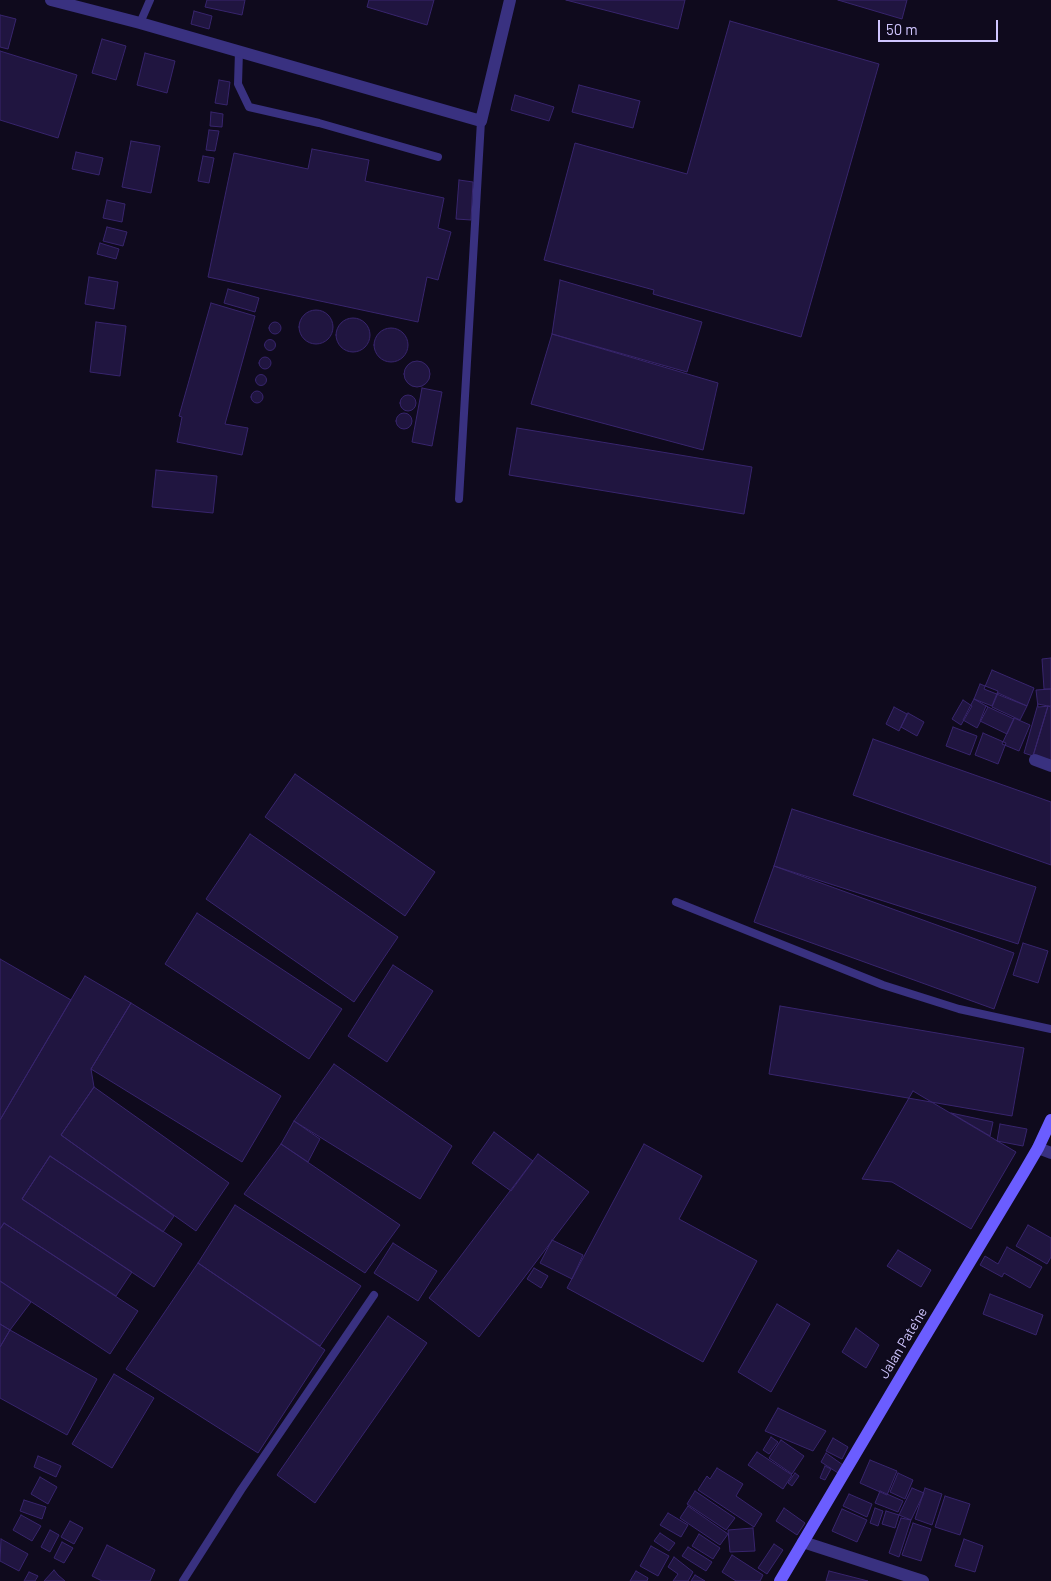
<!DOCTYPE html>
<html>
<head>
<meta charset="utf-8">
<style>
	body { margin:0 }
	#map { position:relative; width:1051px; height:1581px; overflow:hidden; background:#0f0a1d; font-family:Barlow,sans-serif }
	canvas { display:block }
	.scale { position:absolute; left:878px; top:20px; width:120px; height:22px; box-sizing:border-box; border:2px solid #d0c6ff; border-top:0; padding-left:6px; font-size:15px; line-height:18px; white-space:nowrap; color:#d0c6ff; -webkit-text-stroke:4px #0f0a1d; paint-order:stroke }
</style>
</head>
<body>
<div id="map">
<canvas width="1051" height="1581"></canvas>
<div class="scale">50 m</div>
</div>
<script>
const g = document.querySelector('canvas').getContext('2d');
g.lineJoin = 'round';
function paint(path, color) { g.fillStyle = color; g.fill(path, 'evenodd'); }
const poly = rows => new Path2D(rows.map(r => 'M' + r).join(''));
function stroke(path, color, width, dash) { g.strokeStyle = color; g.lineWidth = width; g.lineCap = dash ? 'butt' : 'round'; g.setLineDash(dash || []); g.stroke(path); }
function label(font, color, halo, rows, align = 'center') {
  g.font = font + ' Barlow,sans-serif'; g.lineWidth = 4; g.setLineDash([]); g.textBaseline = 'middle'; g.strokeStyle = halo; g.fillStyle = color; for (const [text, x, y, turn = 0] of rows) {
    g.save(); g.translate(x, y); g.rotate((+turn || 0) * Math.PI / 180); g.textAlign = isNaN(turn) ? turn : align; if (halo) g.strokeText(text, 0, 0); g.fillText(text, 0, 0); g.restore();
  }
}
const building = poly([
	[207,0,245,0,242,15,205,7,207,0],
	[369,0,434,0,427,25,367,7,369,0],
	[566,0,685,0,678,29,566,0],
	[838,0,907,0,902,19,838,0],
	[194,11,212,16,209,29,191,24,194,11],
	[0,15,16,19,8,49,0,47,0,15],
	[730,21,879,64,801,337,653,294,654,290,544,260,575,143,687,174,730,21],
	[102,39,126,46,116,80,92,73,102,39],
	[0,51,77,75,58,138,0,120,0,51],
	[145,53,175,61,167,93,137,85,145,53],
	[219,80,230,82,227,105,215,103,219,80],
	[579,85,640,101,633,128,572,112,579,85],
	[515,95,554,107,549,121,511,110,515,95],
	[211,112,223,114,222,127,210,126,211,112],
	[209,130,219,131,215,151,206,150,209,130],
	[131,141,160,146,151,193,122,187,131,141],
	[312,149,369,160,365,181,444,198,438,228,451,232,438,280,427,277,418,322,208,277,234,153,308,169,312,149],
	[76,152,103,158,99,175,72,169,76,152],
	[203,156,214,158,209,183,198,181,203,156],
	[459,180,473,182,471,220,456,219,459,180],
	[107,200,125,204,122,222,103,218,107,200],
	[107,227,127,232,123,246,103,241,107,227],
	[100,243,119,249,116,259,97,254,100,243],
	[89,277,118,282,114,309,85,304,89,277],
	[560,280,702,322,687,372,552,334,560,280],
	[228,289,259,298,255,312,224,303,228,289],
	[211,303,255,316,225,424,248,428,242,455,177,442,182,417,179,416,211,303],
	'299 327a17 17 0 1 1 34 0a17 17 0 1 1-34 0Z',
	'336 335a17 17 0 1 1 34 0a17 17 0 1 1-34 0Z',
	[96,322,126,326,120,376,90,372,96,322],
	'269 328a6 6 0 1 1 12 0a6 6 0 1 1-12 0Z',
	'374 345a17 17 0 1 1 34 0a17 17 0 1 1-34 0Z',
	[552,334,718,383,703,450,531,404,552,334],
	'264.5 345a5.5 5.5 0 1 1 11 0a5.5 5.5 0 1 1-11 0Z',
	'259 363a6 6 0 1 1 12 0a6 6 0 1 1-12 0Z',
	'404 374a13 13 0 1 1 26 0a13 13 0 1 1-26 0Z',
	'255.5 380a5.5 5.5 0 1 1 11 0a5.5 5.5 0 1 1-11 0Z',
	[422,388,442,392,432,446,412,442,422,388],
	'251 397a6 6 0 1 1 12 0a6 6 0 1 1-12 0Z',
	'400 403a8 8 0 1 1 16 0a8 8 0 1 1-16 0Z',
	'396 421a8 8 0 1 1 16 0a8 8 0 1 1-16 0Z',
	[517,428,752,467,744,514,509,475,517,428],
	[156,470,217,476,213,513,152,507,156,470],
	[1051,658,1051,689,1044,689,1042,659,1051,658],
	[992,670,1034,688,1027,706,984,689,992,670],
	[980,684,998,691,992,706,974,699,980,684],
	[1051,689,1051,706,1038,707,1036,690,1051,689],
	[998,693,1027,706,1020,720,992,707,998,693],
	[974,699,988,707,977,728,963,720,974,699],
	[963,700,972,706,961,725,952,719,963,700],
	[1038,704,1048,706,1033,756,1024,753,1038,704],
	[986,706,1014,719,1007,734,980,721,986,706],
	[1048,706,1051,707,1051,761,1033,756,1048,706],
	[894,707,907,714,899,731,886,724,894,707],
	[908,713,924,722,917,736,901,727,908,713],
	[1014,718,1030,725,1019,751,1002,744,1014,718],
	[953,727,977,736,970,755,946,746,953,727],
	[983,733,1006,743,998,764,975,755,983,733],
	[873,739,1051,802,1051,865,853,795,873,739],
	[295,774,435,872,405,916,265,817,295,774],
	[792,809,1036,887,1018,944,774,866,792,809],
	[250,834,398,937,354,1002,206,899,250,834],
	[774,866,1014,953,994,1009,754,922,774,866],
	[197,913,342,1009,309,1059,165,964,197,913],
	[1023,943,1048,951,1038,983,1013,975,1023,943],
	[0,959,71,1000,0,1120,0,959],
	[393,965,433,991,387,1062,348,1036,393,965],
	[85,976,131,1003,91,1069,94,1087,61,1135,174,1216,163,1232,50,1156,22,1199,132,1272,116,1296,4,1223,0,1229,0,1120,85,976],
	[131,1003,281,1096,242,1162,91,1069,131,1003],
	[780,1006,1024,1048,1012,1116,769,1074,780,1006],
	[334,1064,452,1146,420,1199,294,1121,334,1064],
	[94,1087,229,1183,196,1231,61,1135,94,1087],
	[913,1091,1016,1152,971,1229,892,1182,862,1179,913,1091],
	[951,1113,993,1122,990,1136,951,1113],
	[294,1121,320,1139,308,1162,281,1144,294,1121],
	[1000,1124,1027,1129,1023,1146,997,1141,1000,1124],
	[494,1132,533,1161,511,1191,472,1163,494,1132],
	[281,1144,400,1225,365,1273,244,1194,281,1144],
	[644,1144,702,1176,679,1219,757,1261,703,1362,567,1288,644,1144],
	[538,1154,589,1192,479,1337,429,1298,538,1154],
	[50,1156,182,1244,154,1287,22,1199,50,1156],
	[235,1205,361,1286,320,1346,198,1263,235,1205],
	[4,1223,138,1311,110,1354,0,1281,0,1229,4,1223],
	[1028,1225,1051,1238,1051,1257,1047,1264,1016,1246,1028,1225],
	[552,1240,583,1255,572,1279,540,1263,552,1240],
	[393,1243,437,1271,418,1301,374,1273,393,1243],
	[1007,1247,1042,1267,1030,1288,1004,1273,1002,1277,980,1265,985,1256,998,1264,1007,1247],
	[898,1250,931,1270,921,1287,887,1266,898,1250],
	[198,1263,325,1350,258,1453,126,1369,198,1263],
	[534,1268,548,1276,541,1288,527,1279,534,1268],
	[0,1281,31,1302,10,1330,0,1324,0,1281],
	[990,1294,1043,1315,1036,1335,983,1314,990,1294],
	[777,1304,810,1324,771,1392,738,1372,777,1304],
	[388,1316,427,1343,315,1503,277,1475,388,1316],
	[0,1324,10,1330,0,1347,0,1324],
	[856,1328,879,1345,866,1368,842,1352,856,1328],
	[10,1330,97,1379,67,1435,0,1398,0,1347,10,1330],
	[114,1374,154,1398,112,1468,72,1444,114,1374],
	[778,1408,826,1431,813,1451,765,1431,778,1408],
	[771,1437,778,1442,769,1454,763,1450,771,1437],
	[833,1438,848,1447,842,1459,826,1451,833,1438],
	[781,1440,804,1456,792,1474,769,1458,781,1440],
	[757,1452,792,1475,783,1489,748,1465,757,1452],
	[826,1453,843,1465,838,1473,821,1462,826,1453],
	[38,1456,61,1466,56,1477,34,1467,38,1456],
	[870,1460,897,1471,887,1495,860,1483,870,1460],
	[825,1466,831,1469,825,1480,820,1478,825,1466],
	[717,1468,743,1484,736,1496,762,1514,754,1527,698,1490,707,1476,710,1479,717,1468],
	[795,1473,799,1476,792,1486,788,1483,795,1473],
	[898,1473,913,1480,905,1499,890,1492,898,1473],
	[40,1477,57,1487,48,1504,31,1494,40,1477],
	[912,1488,924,1493,911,1520,899,1515,912,1488],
	[925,1488,942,1494,932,1525,915,1519,925,1488],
	[695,1491,735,1518,726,1530,687,1504,695,1491],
	[880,1491,903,1501,898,1512,875,1503,880,1491],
	[849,1494,872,1504,867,1517,843,1506,849,1494],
	[945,1496,970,1504,960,1535,935,1527,945,1496],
	[24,1500,46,1507,42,1519,20,1511,24,1500],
	[688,1506,728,1534,720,1545,680,1518,688,1506],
	[784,1508,805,1523,797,1535,776,1521,784,1508],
	[875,1508,883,1511,878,1526,870,1523,875,1508],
	[842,1509,867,1520,857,1542,832,1531,842,1509],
	[886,1511,899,1515,895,1528,882,1524,886,1511],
	[668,1513,688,1525,681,1537,660,1525,668,1513],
	[21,1515,41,1526,32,1541,13,1530,21,1515],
	[901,1518,911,1520,899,1557,889,1553,901,1518],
	[70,1521,83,1528,74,1544,61,1537,70,1521],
	[913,1523,931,1529,921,1561,902,1555,913,1523],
	[753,1528,755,1551,730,1552,728,1530,753,1528],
	[50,1530,59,1535,50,1552,41,1547,50,1530],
	[660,1533,675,1543,669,1551,654,1541,660,1533],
	[699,1534,720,1548,713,1559,692,1546,699,1534],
	[1,1539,28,1554,19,1571,0,1561,1,1539],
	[964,1539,983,1546,975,1572,955,1566,964,1539],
	[62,1542,73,1548,64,1563,54,1558,62,1542],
	[774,1544,783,1550,767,1574,758,1568,774,1544],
	[107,1545,155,1570,150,1581,102,1581,92,1576,107,1545],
	[651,1546,669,1556,658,1576,640,1566,651,1546],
	[688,1547,712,1562,706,1571,682,1556,688,1547],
	[732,1555,763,1575,760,1581,736,1581,722,1572,732,1555],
	[674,1557,693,1572,688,1581,673,1581,678,1574,668,1567,674,1557],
	[54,1570,58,1575,65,1581,44,1581,54,1570],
	[636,1571,648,1578,647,1581,630,1581,636,1571],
	[829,1571,868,1581,826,1581,829,1571],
	[29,1572,38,1576,35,1581,24,1581,29,1572],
	[695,1575,705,1581,691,1581,695,1575]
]);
const lane = poly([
	[140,23,150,0],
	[239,51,238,84,249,107,319,123,438,157],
	[459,499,481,121],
	[676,902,883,985,959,1009,1051,1029],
	[183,1581,241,1490,374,1295]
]);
const street = poly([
	[51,0,140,23,481,121,510,0],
	[1035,760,1051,766],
	[1038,1148,1051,1153],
	[803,1542,923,1581]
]);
const secondary = poly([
	[780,1581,915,1353,1024,1172,1038,1148,1051,1120]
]);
const streetNames = [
	["Jalan Pate'ne",903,1343,-59]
];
paint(building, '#201540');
stroke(building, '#38256d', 1);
stroke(lane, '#393180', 8);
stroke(street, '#393180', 12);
stroke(secondary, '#6b5dff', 12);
label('14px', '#d0c6ff', '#0f0a1d', streetNames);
</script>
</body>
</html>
